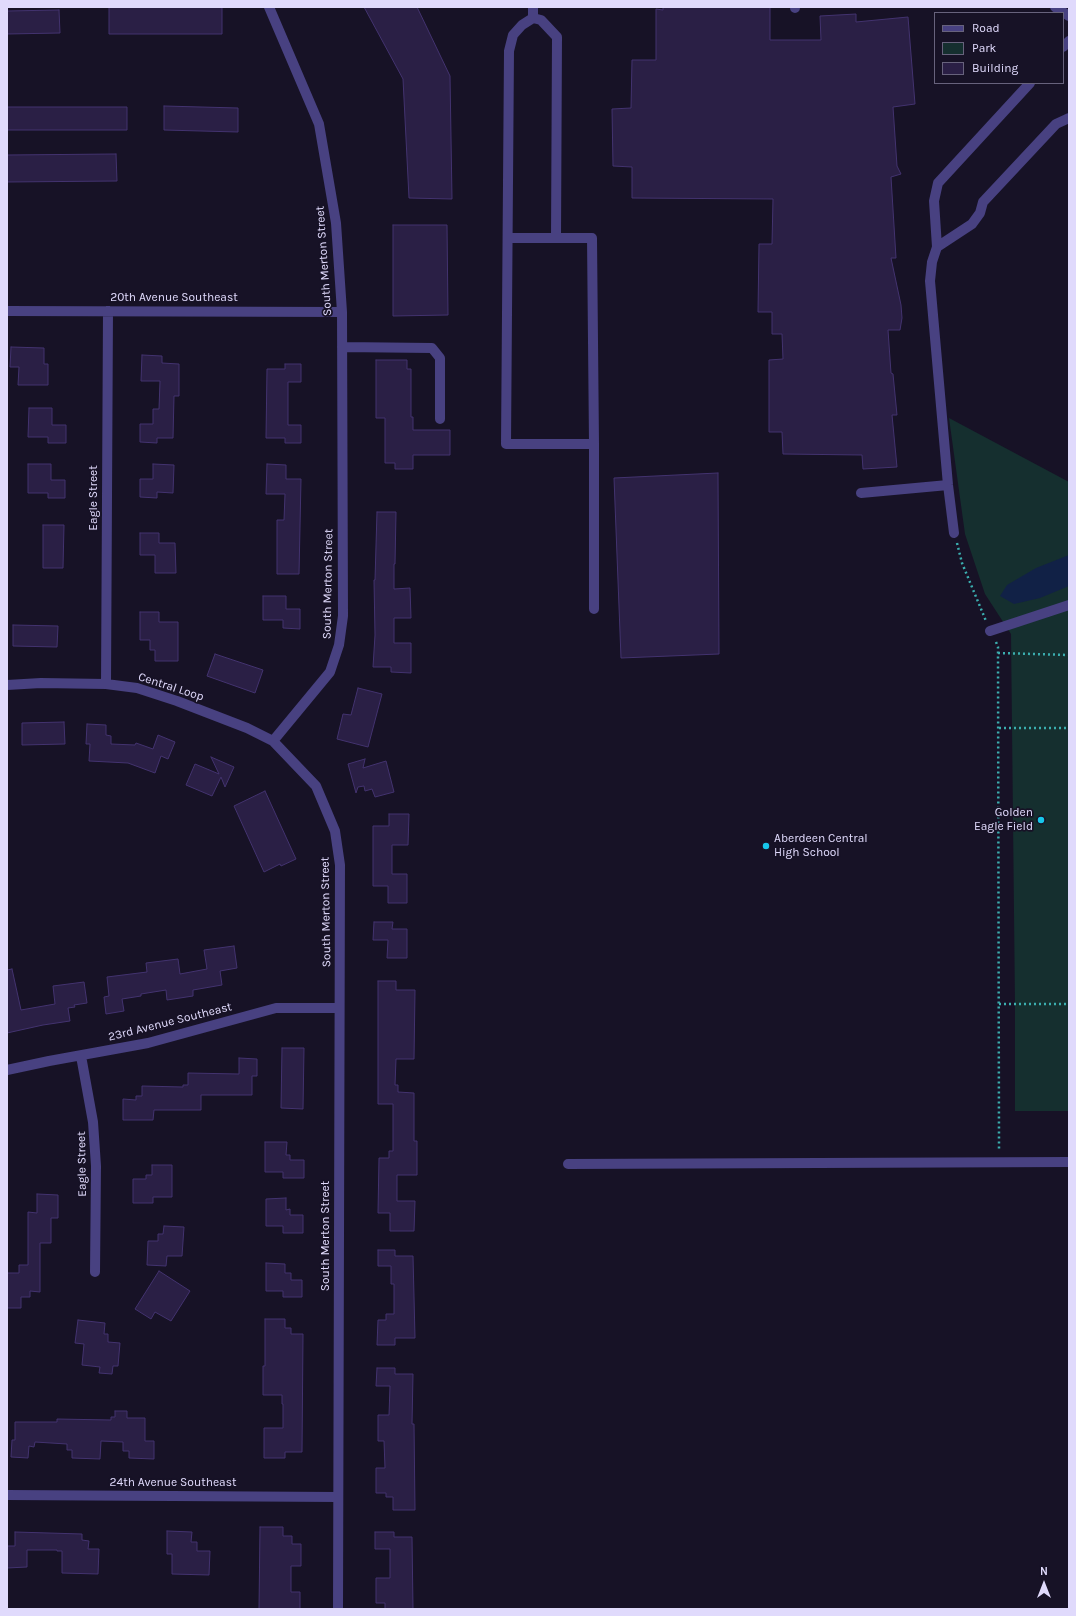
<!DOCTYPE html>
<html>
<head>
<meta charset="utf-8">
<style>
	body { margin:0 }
	#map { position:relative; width:1076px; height:1616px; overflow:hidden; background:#171226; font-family:Karla,sans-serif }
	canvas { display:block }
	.frame { position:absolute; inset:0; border:8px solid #e0dafc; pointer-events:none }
	.legend { position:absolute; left:934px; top:12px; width:130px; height:72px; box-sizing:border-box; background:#171226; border:1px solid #67627c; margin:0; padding:5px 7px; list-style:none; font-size:12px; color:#e0dafc }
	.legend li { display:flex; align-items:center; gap:8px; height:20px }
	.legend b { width:20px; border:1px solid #67627c }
	.north { position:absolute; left:1024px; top:1564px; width:40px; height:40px; -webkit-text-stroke:3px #171226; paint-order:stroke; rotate:0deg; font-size:11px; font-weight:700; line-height:16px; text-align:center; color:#e0dafc }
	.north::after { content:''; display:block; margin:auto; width:14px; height:18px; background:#e0dafc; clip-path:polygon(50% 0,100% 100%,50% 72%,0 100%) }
</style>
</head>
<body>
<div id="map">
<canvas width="1076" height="1616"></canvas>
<div class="frame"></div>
<ul class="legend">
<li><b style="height:5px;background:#484181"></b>Road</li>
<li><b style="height:11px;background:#152f2f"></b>Park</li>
<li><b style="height:11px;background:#2a1f45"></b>Building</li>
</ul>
<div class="north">N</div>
</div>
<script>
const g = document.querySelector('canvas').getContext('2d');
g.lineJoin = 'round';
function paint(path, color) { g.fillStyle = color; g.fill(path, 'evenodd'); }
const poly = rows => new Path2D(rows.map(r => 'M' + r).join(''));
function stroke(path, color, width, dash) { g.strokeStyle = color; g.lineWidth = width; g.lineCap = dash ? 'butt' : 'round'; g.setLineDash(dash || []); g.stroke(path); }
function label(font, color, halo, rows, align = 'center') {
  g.font = font + ' Karla,sans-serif'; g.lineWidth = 3.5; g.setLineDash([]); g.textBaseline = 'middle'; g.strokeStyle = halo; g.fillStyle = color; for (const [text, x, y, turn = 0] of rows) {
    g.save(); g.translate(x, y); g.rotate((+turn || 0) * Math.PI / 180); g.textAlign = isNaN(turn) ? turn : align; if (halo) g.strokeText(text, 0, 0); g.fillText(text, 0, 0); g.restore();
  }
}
const green = poly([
	[949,418,1069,482,1069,1111,1015,1111,1015,1005,1011,634,985,594,965,534]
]);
const water = poly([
	[1069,555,1069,586,1040,598,1014,604,1000,596,1007,585,1036,568]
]);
const building = poly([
	[109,7,222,7,222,34,109,34,109,7],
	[364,7,417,7,450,76,452,199,409,198,403,79,364,7],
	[663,7,770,7,770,40,821,40,820,16,856,14,856,22,908,17,915,104,893,107,897,166,901,174,891,177,896,258,891,258,901,305,902,318,900,330,888,330,891,373,893,374,897,415,892,415,897,467,863,469,862,455,783,454,782,432,769,432,769,360,783,359,782,334,772,334,772,312,758,312,759,244,772,244,773,199,632,198,632,167,613,166,612,109,631,108,632,60,656,60,656,9,663,10,663,7],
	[59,10,60,33,7,34,7,11,59,10],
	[164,106,238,108,238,132,164,130,164,106],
	[7,107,127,107,127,130,7,130,7,107],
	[116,154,117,181,7,182,7,155,116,154],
	[393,225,447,225,448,315,393,316,393,225],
	[11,347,44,348,44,364,48,364,48,385,18,385,19,367,10,367,11,347],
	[142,355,162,356,162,363,179,364,179,396,174,396,173,438,157,438,157,443,140,442,140,424,153,424,153,409,159,409,160,381,141,381,142,355],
	[376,360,407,360,407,369,411,369,411,417,413,417,413,430,450,430,450,455,413,455,413,469,395,469,395,463,385,463,385,418,376,418,376,360],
	[285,364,301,364,301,382,288,382,288,425,301,425,301,443,285,443,285,438,266,438,267,369,285,369,285,364],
	[29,408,52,408,52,425,66,425,66,443,48,443,48,437,28,437,29,408],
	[28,464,51,464,51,480,65,480,65,498,48,498,48,493,28,493,28,464],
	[153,464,174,465,173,493,157,492,157,498,140,497,140,479,153,479,153,464],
	[267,464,286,465,286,479,301,479,299,574,277,574,277,520,284,520,285,494,266,494,267,464],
	[718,473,719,654,621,658,614,478,718,473],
	[377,512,396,512,395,564,394,564,394,589,410,588,411,618,394,618,394,643,411,643,411,673,391,672,391,667,373,667,375,635,374,580,375,580,377,512],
	[43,525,64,525,63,568,43,568,43,525],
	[140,533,159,533,159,543,175,543,176,573,155,573,155,555,140,555,140,533],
	[263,596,286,596,286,609,300,609,300,629,283,628,283,620,263,620,263,596],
	[140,612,159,612,159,622,178,622,178,661,155,661,155,650,150,650,150,640,140,640,140,612],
	[13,625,58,626,57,647,13,646,13,625],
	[215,654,263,670,255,693,207,676,215,654],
	[358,688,382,694,368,747,337,739,343,714,351,715,358,688],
	[64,722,65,744,22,745,22,723,64,722],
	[87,724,106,725,106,735,111,736,111,744,135,745,136,743,153,749,158,735,175,742,168,759,161,756,155,773,128,763,89,761,90,744,86,744,87,724],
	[211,757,234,767,225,787,221,777,212,796,186,785,195,764,219,774,211,757],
	[365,759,363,768,386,761,394,792,375,797,372,789,365,791,364,786,358,787,356,793,348,764,365,759],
	[265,791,296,859,281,866,280,864,264,872,234,806,265,791],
	[389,814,409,814,408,845,392,845,392,874,407,874,407,903,388,903,388,886,373,886,373,826,389,826,389,814],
	[374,922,393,922,392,929,407,929,407,958,387,958,388,940,373,940,374,922],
	[234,946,237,968,220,971,222,985,193,990,193,996,167,1000,166,990,141,994,141,996,122,999,124,1011,106,1014,104,997,109,996,107,977,147,972,146,963,178,959,180,974,207,969,204,950,234,946],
	[12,969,21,1010,55,1004,53,986,84,982,87,1003,74,1005,75,1007,68,1008,70,1021,43,1025,7,1033,7,970,12,969],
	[378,981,396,981,396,990,415,990,414,1059,396,1059,395,1085,398,1085,398,1092,414,1093,414,1141,417,1141,417,1175,397,1175,397,1201,415,1201,414,1231,390,1231,390,1213,378,1213,379,1158,389,1158,389,1151,393,1151,393,1104,378,1104,378,981],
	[282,1048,304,1048,303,1109,281,1108,282,1048],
	[239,1058,257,1059,257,1076,252,1076,252,1095,201,1095,201,1110,154,1110,153,1120,123,1120,123,1099,136,1100,136,1096,142,1096,142,1086,183,1087,183,1085,188,1085,188,1073,239,1074,239,1058],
	[265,1142,287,1142,286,1155,290,1155,290,1160,304,1160,304,1178,283,1178,283,1172,265,1172,265,1142],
	[152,1165,172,1165,172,1197,153,1197,153,1203,133,1203,133,1179,146,1179,146,1175,152,1175,152,1165],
	[37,1194,58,1195,58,1218,51,1218,51,1243,40,1243,40,1292,30,1291,30,1297,21,1297,21,1308,7,1308,7,1273,19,1273,19,1265,28,1265,28,1212,37,1213,37,1194],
	[286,1198,286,1210,290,1209,290,1215,303,1215,303,1233,283,1233,283,1226,266,1226,266,1199,286,1198],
	[164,1226,184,1227,182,1256,167,1256,166,1266,147,1265,148,1241,158,1241,158,1234,163,1234,164,1226],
	[378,1250,395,1250,395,1256,413,1256,415,1338,395,1338,395,1345,377,1345,378,1320,386,1320,386,1314,394,1314,394,1284,391,1284,391,1266,378,1266,378,1250],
	[266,1263,285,1264,285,1273,291,1273,291,1280,302,1280,302,1297,283,1297,283,1291,266,1291,266,1263],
	[159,1271,190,1291,171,1321,155,1312,151,1319,135,1309,159,1271],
	[265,1319,285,1319,285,1328,291,1328,291,1334,303,1334,302,1452,285,1452,285,1458,264,1458,264,1428,283,1428,283,1404,282,1404,282,1395,263,1395,263,1366,265,1366,265,1319],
	[78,1320,105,1323,104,1334,108,1334,108,1342,120,1343,118,1366,113,1366,112,1374,99,1373,100,1367,82,1365,84,1344,75,1343,78,1320],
	[377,1368,395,1368,395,1374,413,1374,412,1424,414,1424,415,1510,393,1510,393,1497,386,1497,386,1493,376,1493,376,1468,385,1468,384,1441,378,1441,378,1415,389,1415,390,1386,376,1386,377,1368],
	[115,1411,127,1411,127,1418,145,1418,145,1441,154,1441,154,1459,129,1458,129,1451,123,1451,123,1442,101,1441,100,1459,72,1458,72,1450,67,1450,67,1444,35,1442,34,1447,29,1446,28,1458,11,1457,12,1440,15,1440,15,1422,57,1422,57,1419,111,1420,111,1417,115,1417,115,1411],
	[260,1527,283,1527,283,1536,292,1536,292,1544,301,1544,301,1566,291,1566,291,1592,300,1592,300,1609,259,1609,260,1527],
	[167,1531,192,1532,191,1542,197,1542,197,1551,210,1551,209,1575,172,1574,172,1554,167,1554,167,1531],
	[15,1532,82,1534,82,1540,89,1541,88,1549,99,1549,98,1574,62,1573,62,1551,57,1551,57,1550,27,1550,27,1567,7,1568,7,1546,15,1546,15,1532],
	[375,1532,394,1532,394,1537,412,1537,413,1609,385,1609,385,1603,376,1603,376,1578,390,1578,390,1549,375,1549,375,1532]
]);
const path = poly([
	[957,543,962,563,986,621],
	[996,642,998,647,999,1150],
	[998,653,1069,655],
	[999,728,1069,728],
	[999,1004,1069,1004]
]);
const minor = poly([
	[269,7,319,124,336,223,342,312,343,616,339,645,330,672,273,741,316,786,335,831,340,865,338,1609],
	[1055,7,1069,16],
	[795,8,795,7],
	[533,18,533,7],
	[1063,47,1069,41],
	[508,238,592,238,594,444,506,444,509,51,513,35,522,25,533,18,541,20,557,37,556,238],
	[937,247,972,224,980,213,983,202,1056,124,1069,118],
	[7,311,342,312],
	[342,347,432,348,440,358,440,419],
	[594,444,594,609],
	[861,493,948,485],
	[954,533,948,485,930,281,932,262,937,247,934,201,938,183,1030,83],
	[990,631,1069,605],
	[106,684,108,311],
	[7,685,41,683,106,684,137,688,177,701,247,728,273,741],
	[81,1056,93,1122,96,1166,95,1272],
	[7,1070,49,1061,148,1043,276,1008,339,1008],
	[568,1164,1069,1162],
	[7,1495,338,1497]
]);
const markers = [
	[1041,820,4,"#17c7eb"],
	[766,846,4,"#17c7eb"]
];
const streetNames = [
	["South Merton Street",324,261,-94],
	["20th Avenue Southeast",174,298],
	["Eagle Street",94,498,-90],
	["South Merton Street",328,584,-89],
	["Central Loop",171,687,18],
	["South Merton Street",326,912,-91],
	["23rd Avenue Southeast",170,1022,-14],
	["Eagle Street",82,1164,-91],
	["South Merton Street",326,1236,-90],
	["24th Avenue Southeast",173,1483]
];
const poiNames = [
	["Golden",1033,813],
	["Eagle Field",1033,827],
	["Aberdeen Central",774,839,"left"],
	["High School",774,853,"left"]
];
paint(green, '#152f2f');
paint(water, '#112146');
paint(building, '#2a1f45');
stroke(building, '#43336f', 1);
stroke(path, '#3baeaf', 2.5, [2, 3]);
stroke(minor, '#484181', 10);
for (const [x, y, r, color] of markers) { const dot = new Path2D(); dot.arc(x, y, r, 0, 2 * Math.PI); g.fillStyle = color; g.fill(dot); stroke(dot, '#171226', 1.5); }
label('12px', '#e0dafc', '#171226', streetNames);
label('12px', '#e0dafc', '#171226', poiNames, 'right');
</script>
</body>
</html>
